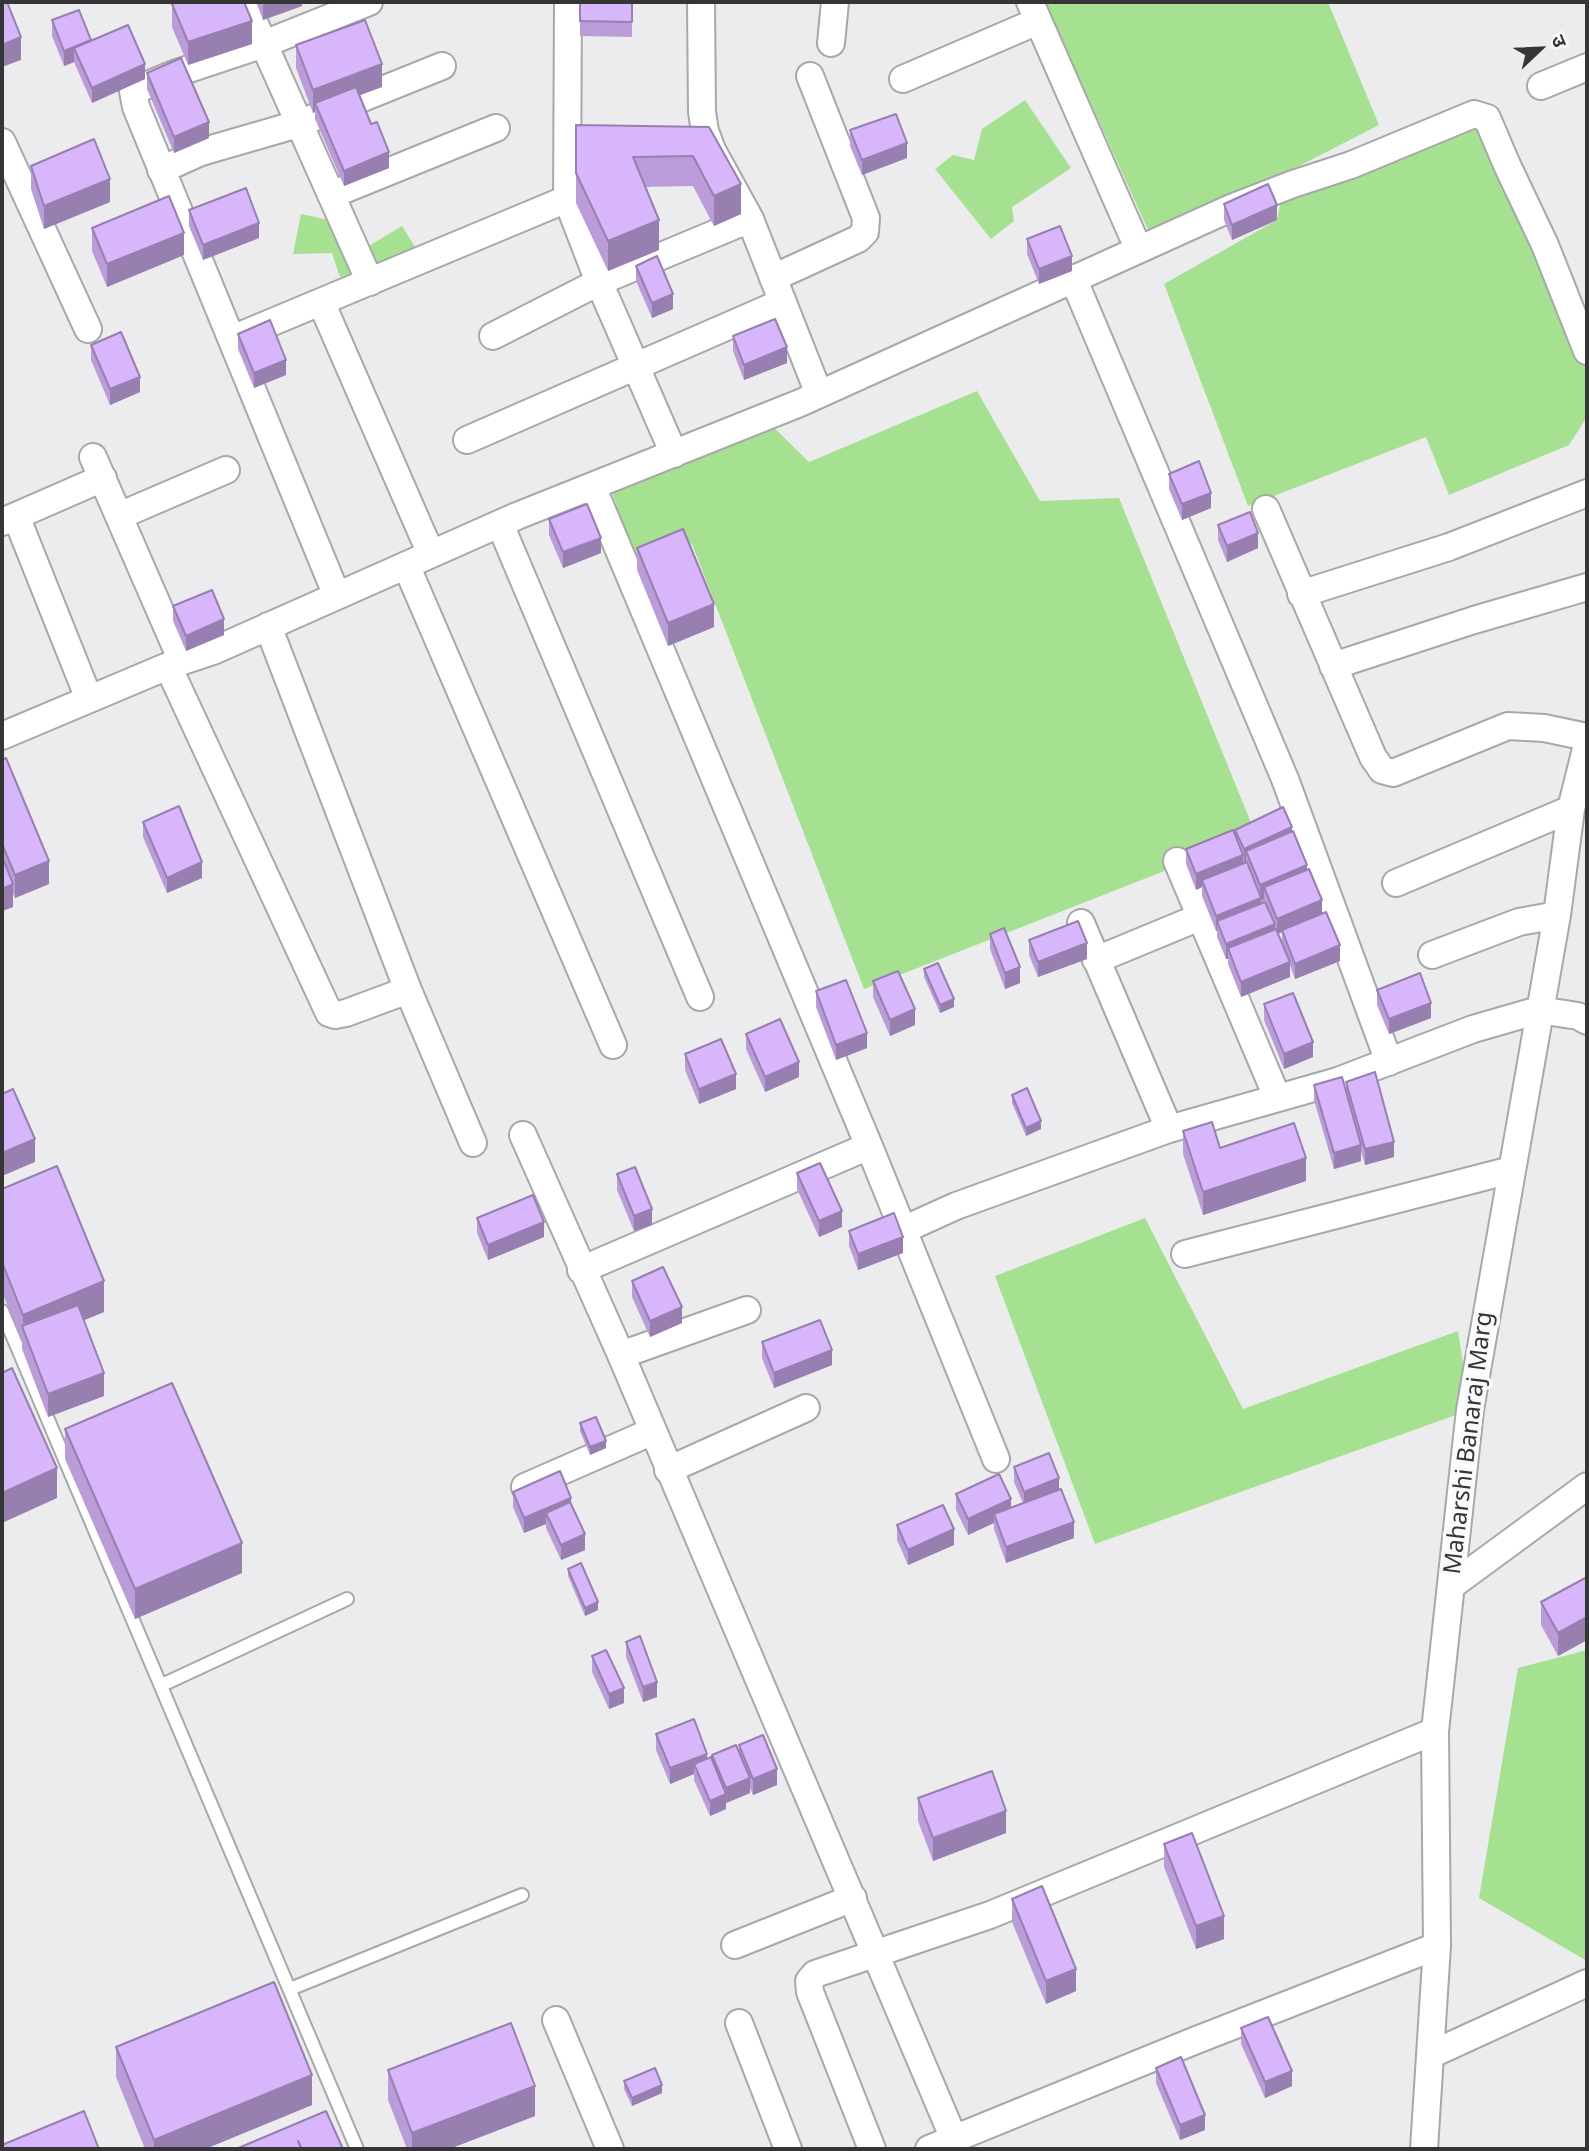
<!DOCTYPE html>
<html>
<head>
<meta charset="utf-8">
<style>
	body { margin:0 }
	#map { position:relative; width:1589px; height:2151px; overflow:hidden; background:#ececee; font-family:"Noto Sans","Noto Sans Devanagari",sans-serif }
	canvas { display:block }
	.frame { position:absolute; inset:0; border:4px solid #353535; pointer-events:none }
	.north { position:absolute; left:1505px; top:14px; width:70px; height:70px; -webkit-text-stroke:5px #f9fafb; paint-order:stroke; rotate:67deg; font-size:19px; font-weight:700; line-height:28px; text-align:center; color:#353535 }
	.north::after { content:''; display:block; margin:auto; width:24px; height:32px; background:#353535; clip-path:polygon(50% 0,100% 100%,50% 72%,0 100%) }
</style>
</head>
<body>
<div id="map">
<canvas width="1589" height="2151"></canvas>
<div class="frame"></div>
<div class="north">उ</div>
</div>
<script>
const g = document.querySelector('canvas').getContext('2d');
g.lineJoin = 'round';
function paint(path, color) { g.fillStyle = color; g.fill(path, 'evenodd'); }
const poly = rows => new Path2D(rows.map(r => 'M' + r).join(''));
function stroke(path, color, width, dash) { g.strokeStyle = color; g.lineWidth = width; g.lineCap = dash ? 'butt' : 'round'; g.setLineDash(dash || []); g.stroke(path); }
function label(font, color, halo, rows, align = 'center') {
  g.font = font + ' "Noto Sans",sans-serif'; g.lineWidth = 7; g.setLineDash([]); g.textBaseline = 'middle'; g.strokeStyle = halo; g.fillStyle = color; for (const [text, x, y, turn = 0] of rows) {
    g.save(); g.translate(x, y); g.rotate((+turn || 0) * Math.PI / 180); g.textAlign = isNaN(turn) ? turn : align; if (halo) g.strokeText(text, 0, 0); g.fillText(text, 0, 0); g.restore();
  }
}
const green = poly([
	[1045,2,1328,2,1379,125,1153,241],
	[1025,100,1071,168,1012,207,1014,221,991,239,935,169,953,155,974,160,982,129],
	[1482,117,1587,362,1587,417,1569,445,1449,495,1426,437,1248,506,1164,284,1277,220,1285,181],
	[301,214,325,219,349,258,402,226,427,266,366,268,340,277,332,253,293,254],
	[977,391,1040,501,1119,498,1256,835,864,989,692,544,637,570,608,480,764,418,809,462],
	[1145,1218,1243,1409,1458,1331,1470,1410,1095,1544,995,1276],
	[1587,1650,1587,1961,1479,1898,1518,1668]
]);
const lane = poly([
	[2,1311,357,2149],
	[162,1685,347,1599],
	[290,1989,522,1895]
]);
const street = poly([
	[245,2,370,282],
	[568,2,567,199,599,282,674,454],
	[701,2,702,112,705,131,712,150,750,219,819,394],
	[1030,2,1138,248],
	[831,43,835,2],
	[903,79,1038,21],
	[1541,86,1587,67],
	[2,142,88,329],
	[161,170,201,152,298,124,442,66],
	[331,195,496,128],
	[773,278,858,239,865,232,866,218,810,76],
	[1073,278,1285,779,1389,1062],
	[321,302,431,554],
	[239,336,567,199],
	[493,336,599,282,750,219],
	[467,440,783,302],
	[93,457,182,661],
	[592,486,869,1146,996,1459],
	[1266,509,1373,757,1382,770,1393,773,1508,726,1544,728,1587,737],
	[16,516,89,699],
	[119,516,226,470],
	[2,522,103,478],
	[500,524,700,997],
	[406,565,613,1045],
	[1301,594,1449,547,1587,493],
	[337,596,136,107,133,91,177,73,264,44,369,2],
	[268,626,408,990,473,1143],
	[168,666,329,1013,335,1015,346,1013,408,990],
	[1333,666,1474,620,1587,587],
	[2,736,168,666,213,651,517,516,800,403,1231,208,1293,184,1351,165,1474,114,1487,118,1507,165,1545,245,1587,351],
	[1177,861,1277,1097],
	[1396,883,1571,809],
	[1081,923,1169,1129],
	[1432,955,1519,922,1557,915],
	[1096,960,1200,917],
	[523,1135,621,1355,954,2139],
	[903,1230,956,1206,1169,1129,1338,1081,1473,1029,1539,1010,1578,1016,1587,1021],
	[1185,1254,1511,1170],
	[581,1270,869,1146],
	[621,1355,747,1310],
	[668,1470,806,1408],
	[525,1487,651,1432],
	[1451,1586,1587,1486],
	[735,1945,853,1898],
	[556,2020,610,2149],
	[739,2023,788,2149],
	[1430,2055,1587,1983],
	[872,2149,810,1992,809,1981,815,1974,990,1915,1435,1731],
	[929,2149,1194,2041,1437,1946],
	[1424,2149,1437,1946,1435,1731,1470,1410,1557,915,1571,809,1587,745]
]);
const wall = poly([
	[256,2,302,2,302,6,263,20],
	[580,2,632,2,632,37,580,36],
	[172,4,252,44,188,65,172,27],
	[52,20,91,41,145,79,92,103,74,62,64,66,52,36],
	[296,45,382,87,359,95,389,168,344,186,315,119,315,112,313,113,296,68],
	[147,73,209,138,174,153,147,89],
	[576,125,709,127,741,214,714,226,693,186,645,187,659,250,608,271,576,203],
	[850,130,907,158,862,175,850,146],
	[31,166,110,202,44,229,31,189],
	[1224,204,1277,220,1232,240,1224,220],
	[189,210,259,238,203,260,189,226],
	[92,228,184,255,107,287,92,251],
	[1027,239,1072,271,1039,284,1027,254],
	[636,266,673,309,652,318,636,281],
	[238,334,286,375,254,388,238,349],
	[733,336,787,363,744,380,733,351],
	[91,345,140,392,110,405,91,360],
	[1169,474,1211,508,1182,520,1169,489],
	[549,519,601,553,563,568,549,535],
	[1218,525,1258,548,1227,562,1218,540],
	[637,548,714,627,668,646,637,570],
	[173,606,224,635,186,651,173,621],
	[2,760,49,884,15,898,13,894,13,907,2,911],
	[143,822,202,878,167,893,143,837],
	[1235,830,1292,832,1307,870,1322,914,1340,961,1295,979,1290,965,1290,977,1241,997,1228,964,1228,959,1226,959,1217,937,1217,931,1216,931,1202,896,1202,887,1196,890,1186,864,1186,849,1235,834],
	[1282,932,1282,942,1278,934],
	[990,934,1020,983,1005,989,990,949],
	[1029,940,1087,959,1038,977,1029,955],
	[924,969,954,1007,940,1013,924,977],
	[873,981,915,1025,890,1036,873,997],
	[1377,990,1431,1018,1389,1034,1377,1005],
	[816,991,867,1048,836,1060,816,1007],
	[1264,1004,1313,1057,1284,1069,1264,1020],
	[746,1034,799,1077,765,1092,746,1049],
	[685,1054,736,1089,699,1104,685,1070],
	[1346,1082,1394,1157,1365,1165,1361,1151,1361,1161,1334,1169,1314,1100,1314,1085,1346,1092],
	[1012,1095,1041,1129,1026,1136,1012,1103],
	[1183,1131,1220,1148,1306,1181,1203,1215,1183,1154],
	[797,1173,842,1227,819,1237,797,1189],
	[617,1174,652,1225,634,1231,617,1190],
	[2,1189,104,1312,83,1320,104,1396,48,1417,22,1349,22,1342,2,1292],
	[477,1218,544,1237,488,1260,477,1233],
	[849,1231,903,1253,858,1270,849,1246],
	[632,1281,682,1323,650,1337,632,1297],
	[762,1342,832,1365,774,1388,762,1358],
	[580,1423,606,1448,590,1455,580,1431],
	[65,1429,242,1573,135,1619,65,1459],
	[1014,1467,1059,1490,1074,1538,1006,1563,994,1529,994,1523,968,1535,956,1510,956,1494,1011,1507,1023,1503,1014,1482],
	[513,1492,571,1506,585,1550,561,1560,546,1528,546,1524,524,1533,513,1507],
	[897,1525,954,1545,908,1565,897,1540],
	[568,1569,598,1610,585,1616,568,1576],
	[1587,1577,1587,1640,1558,1656,1541,1625,1541,1602],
	[626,1642,657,1697,643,1702,626,1657],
	[592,1656,624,1703,609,1709,592,1672],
	[656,1734,712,1761,712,1755,739,1752,739,1745,777,1785,753,1795,750,1788,750,1793,726,1803,726,1809,710,1816,694,1780,694,1774,670,1784,656,1750],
	[918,1798,1006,1833,933,1861,918,1821],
	[1164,1844,1224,1939,1196,1949,1164,1867],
	[1012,1899,1076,1991,1046,2004,1012,1922],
	[1241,2028,1292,2086,1265,2098,1241,2044],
	[116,2047,312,2105,205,2149,145,2149,116,2077],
	[1156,2068,1205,2130,1180,2140,1156,2083],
	[388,2070,535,2116,449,2149,407,2149,388,2100],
	[624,2081,662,2093,632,2106,624,2089]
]);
const shadedWall = poly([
	[271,2,302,2,302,6,263,20,263,5],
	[252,21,252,44,188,65,188,42],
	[21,37,21,60,2,67,2,45],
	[91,40,91,55,74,48,74,62,64,66,64,51],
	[145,64,145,79,92,103,92,88],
	[382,64,382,87,318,111,315,103,315,112,313,113,313,90],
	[209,122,209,138,174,153,174,137],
	[907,143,907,158,862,175,862,160],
	[389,152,389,168,344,186,344,171],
	[110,179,110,202,44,229,44,206],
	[741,184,741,214,714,226,714,196],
	[1277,205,1277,220,1232,240,1232,225],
	[659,220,659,250,608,271,608,241],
	[259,223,259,238,203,260,203,245],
	[184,233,184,255,107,287,107,264],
	[1072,256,1072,271,1039,284,1039,269],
	[673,294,673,309,652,318,652,303],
	[787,347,787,363,744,380,744,365],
	[286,360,286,375,254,388,254,373],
	[140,377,140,392,110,405,110,389],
	[1211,493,1211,508,1182,520,1182,504],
	[1258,533,1258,548,1227,562,1227,546],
	[601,538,601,553,563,568,563,552],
	[714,604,714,627,668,646,668,623],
	[224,619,224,635,186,651,186,636],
	[1292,827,1292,842,1246,851,1246,863,1244,864,1244,849],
	[1243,855,1243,871,1202,880,1202,887,1196,890,1196,874],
	[49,861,49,884,15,898,15,875],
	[202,862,202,878,167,893,167,878],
	[1307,865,1307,881,1264,887,1264,899,1261,900,1261,913,1217,921,1217,931,1216,931,1216,916,1260,898,1260,885],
	[13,884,13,907,2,911,2,889],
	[1322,900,1322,916,1277,934,1277,919],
	[1275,924,1275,940,1228,948,1228,959,1226,959,1226,944],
	[1087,943,1087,959,1038,977,1038,962],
	[1340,945,1340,961,1295,979,1295,964],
	[1290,962,1290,977,1241,997,1241,982],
	[1020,967,1020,983,1005,989,1005,973],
	[954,999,954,1007,940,1013,940,1005],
	[1431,1003,1431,1018,1389,1034,1389,1019],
	[915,1009,915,1025,890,1036,890,1020],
	[867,1033,867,1048,836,1060,836,1045],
	[1313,1042,1313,1057,1284,1069,1284,1054],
	[799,1062,799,1077,765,1092,765,1077],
	[736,1074,736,1089,699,1104,699,1089],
	[1041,1121,1041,1129,1026,1136,1026,1128],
	[35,1139,35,1162,2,1176,2,1153],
	[1394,1142,1394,1157,1365,1165,1365,1149],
	[1361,1145,1361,1161,1334,1169,1334,1153],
	[1306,1158,1306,1181,1203,1215,1203,1192],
	[652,1209,652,1225,634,1231,634,1216],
	[842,1211,842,1227,819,1237,819,1221],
	[544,1222,544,1237,488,1260,488,1245],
	[903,1237,903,1253,858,1270,858,1254],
	[104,1281,104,1312,29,1343,23,1330,23,1315],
	[682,1307,682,1323,650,1337,650,1321],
	[832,1350,832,1365,774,1388,774,1373],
	[104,1373,104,1396,48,1417,48,1394],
	[606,1441,606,1448,590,1455,590,1447],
	[57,1468,57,1498,2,1523,2,1493],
	[1059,1478,1059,1494,1024,1507,1024,1492],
	[571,1498,571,1513,546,1513,546,1524,524,1533,524,1518],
	[1011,1499,1011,1514,994,1514,994,1523,968,1535,968,1519],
	[1074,1522,1074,1538,1006,1563,1006,1547],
	[954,1529,954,1545,908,1565,908,1550],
	[585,1534,585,1550,561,1560,561,1545],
	[242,1543,242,1573,135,1619,135,1589],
	[598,1602,598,1610,585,1616,585,1608],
	[1587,1617,1587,1640,1558,1656,1558,1633],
	[657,1682,657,1697,643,1702,643,1687],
	[624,1688,624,1703,609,1709,609,1694],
	[707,1754,707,1769,694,1764,694,1774,670,1784,670,1768],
	[777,1769,777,1785,753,1795,753,1779],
	[750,1778,750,1793,726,1803,726,1809,710,1816,710,1801,726,1794,726,1788],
	[1006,1811,1006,1833,933,1861,933,1838],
	[1224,1916,1224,1939,1196,1949,1196,1926],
	[1076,1969,1076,1991,1046,2004,1046,1981],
	[1292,2071,1292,2086,1265,2098,1265,2082],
	[312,2075,312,2105,205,2149,154,2149,154,2140],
	[662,2085,662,2093,632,2106,632,2098],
	[535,2086,535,2116,449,2149,412,2149,412,2133],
	[1205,2115,1205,2130,1180,2140,1180,2125]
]);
const building = poly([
	[2,2,7,2,21,37,2,45,2,2],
	[177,2,244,2,252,21,188,42,172,4,177,2],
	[580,2,632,2,632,22,580,21,580,2],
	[79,10,91,40,64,51,52,20,79,10],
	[365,20,382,64,313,90,296,45,365,20],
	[128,25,145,64,92,88,74,48,128,25],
	[181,58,209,122,174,137,147,73,181,58],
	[356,87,371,124,377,122,389,152,344,171,315,103,356,87],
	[896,114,907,143,862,160,850,130,896,114],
	[576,125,709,127,741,184,714,196,693,156,633,157,659,220,608,241,576,173,576,125],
	[94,139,110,179,44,206,31,166,94,139],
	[1268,184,1277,205,1232,225,1224,204,1268,184],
	[246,188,259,223,203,245,189,210,246,188],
	[169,196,184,233,107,264,92,228,169,196],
	[1060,226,1072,256,1039,269,1027,239,1060,226],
	[657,256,673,294,652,303,636,266,657,256],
	[775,319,787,347,744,365,733,336,775,319],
	[270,320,286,360,254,373,238,334,270,320],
	[121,332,140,377,110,389,91,345,121,332],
	[1199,461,1211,493,1182,504,1169,474,1199,461],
	[587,504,601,538,563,552,549,519,587,504],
	[1250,512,1258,533,1227,546,1218,525,1250,512],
	[683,529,714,604,668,623,637,548,683,529],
	[212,590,224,619,186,636,173,606,212,590],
	[6,758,49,861,15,875,2,844,2,760,6,758],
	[179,806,202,862,167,878,143,822,179,806],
	[1283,807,1292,827,1244,849,1235,830,1283,807],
	[1233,830,1243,855,1196,874,1186,849,1233,830],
	[1293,831,1307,865,1260,885,1246,851,1293,831],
	[2,856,13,884,2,889,2,856],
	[1247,862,1261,898,1216,916,1202,880,1247,862],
	[1309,869,1322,900,1277,919,1264,887,1309,869],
	[1265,902,1275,924,1226,944,1217,921,1265,902],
	[1326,912,1340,945,1295,964,1282,930,1326,912],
	[1078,921,1087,943,1038,962,1029,940,1078,921],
	[1004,928,1020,967,1005,973,990,934,1004,928],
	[1276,929,1290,962,1241,982,1228,948,1276,929],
	[938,963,954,999,940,1005,924,969,938,963],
	[898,971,915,1009,890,1020,873,981,898,971],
	[1420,973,1431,1003,1389,1019,1377,990,1420,973],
	[846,980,867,1033,836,1045,816,991,846,980],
	[1293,993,1313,1042,1284,1054,1264,1004,1293,993],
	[780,1019,799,1062,765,1077,746,1034,780,1019],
	[721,1039,736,1074,699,1089,685,1054,721,1039],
	[1375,1072,1394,1142,1365,1149,1346,1082,1375,1072],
	[1342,1077,1361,1145,1334,1153,1314,1085,1342,1077],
	[1027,1088,1041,1121,1026,1128,1012,1095,1027,1088],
	[13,1089,35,1139,2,1153,2,1094,13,1089],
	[1212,1122,1220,1148,1294,1123,1306,1158,1203,1192,1183,1131,1212,1122],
	[820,1163,842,1211,819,1221,797,1173,820,1163],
	[57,1166,104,1281,23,1315,2,1262,2,1189,57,1166],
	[635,1167,652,1209,634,1216,617,1174,635,1167],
	[533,1195,544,1222,488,1245,477,1218,533,1195],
	[894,1213,903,1237,858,1254,849,1231,894,1213],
	[663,1267,682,1307,650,1321,632,1281,663,1267],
	[78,1305,104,1373,48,1394,22,1326,78,1305],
	[820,1320,832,1350,774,1373,762,1342,820,1320],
	[12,1368,57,1468,2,1493,2,1373,12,1368],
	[172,1383,242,1543,135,1589,65,1429,172,1383],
	[596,1417,606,1441,590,1447,580,1423,596,1417],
	[1049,1453,1059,1478,1024,1492,1014,1467,1049,1453],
	[560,1471,571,1498,524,1518,513,1492,560,1471],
	[999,1474,1011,1499,968,1519,956,1494,999,1474],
	[1061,1489,1074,1522,1006,1547,994,1514,1061,1489],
	[570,1502,585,1534,561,1545,546,1513,570,1502],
	[943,1505,954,1529,908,1550,897,1525,943,1505],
	[581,1563,598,1602,585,1608,568,1569,581,1563],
	[1587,1577,1587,1617,1558,1633,1541,1602,1587,1577],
	[640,1636,657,1682,643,1687,626,1642,640,1636],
	[606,1650,624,1688,609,1694,592,1656,606,1650],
	[694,1719,707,1754,670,1768,656,1734,694,1719],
	[763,1735,777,1769,753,1779,739,1745,763,1735],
	[736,1745,750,1778,726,1788,712,1755,736,1745],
	[711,1757,726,1794,710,1801,694,1764,711,1757],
	[992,1771,1006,1811,933,1838,918,1798,992,1771],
	[1192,1833,1224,1916,1196,1926,1164,1844,1192,1833],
	[1042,1886,1076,1969,1046,1981,1012,1899,1042,1886],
	[274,1982,312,2075,154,2140,116,2047,274,1982],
	[1268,2017,1292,2071,1265,2082,1241,2028,1268,2017],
	[511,2023,535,2086,412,2133,388,2070,511,2023],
	[1181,2057,1205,2115,1180,2125,1156,2068,1181,2057],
	[655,2068,662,2085,632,2098,624,2081,655,2068],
	[84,2111,99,2149,2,2149,2,2145,84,2111],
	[326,2111,343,2149,302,2149,298,2141,301,2149,236,2149,326,2111]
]);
const streetNames = [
	["Maharshi Banaraj Marg",1469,1443,-83]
];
paint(green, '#a5e191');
stroke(lane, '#a7a8a9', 16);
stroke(street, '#a7a8a9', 30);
stroke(lane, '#fff', 12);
stroke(street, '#fff', 26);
paint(wall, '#ba9dd8');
paint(shadedWall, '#977fb0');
paint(building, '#d8b6fb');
stroke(building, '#977fb0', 2);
label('24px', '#353535', '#f9fafb', streetNames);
</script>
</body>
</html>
